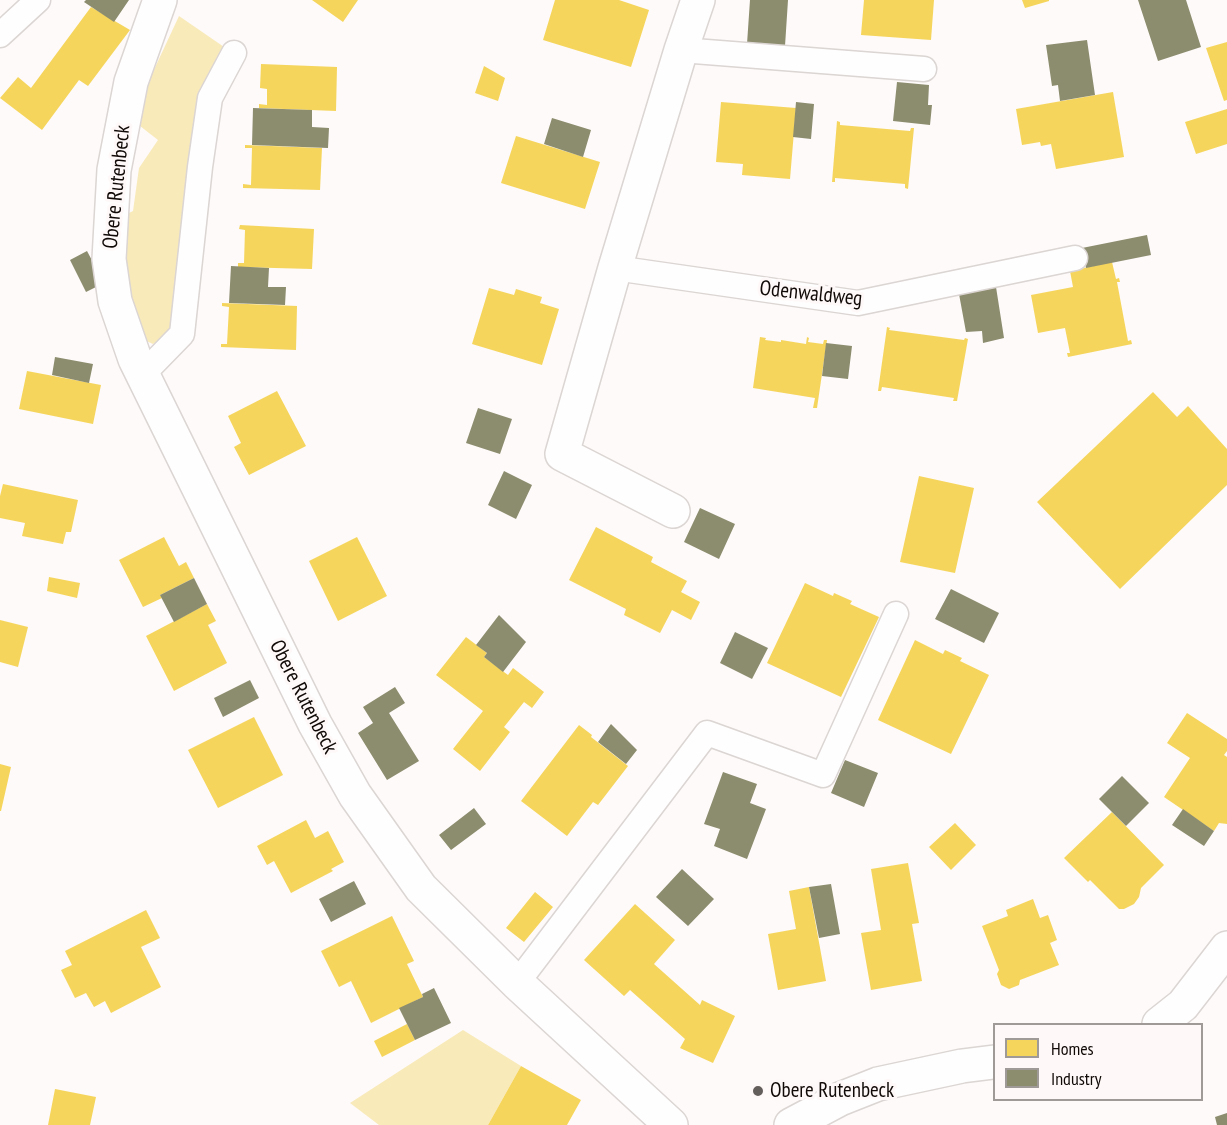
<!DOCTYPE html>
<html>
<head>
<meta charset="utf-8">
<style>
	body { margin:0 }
	#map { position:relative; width:1227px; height:1125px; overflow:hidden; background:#fdfaf9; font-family:"PT Sans Narrow",sans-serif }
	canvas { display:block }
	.legend { position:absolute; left:993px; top:1023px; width:210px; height:78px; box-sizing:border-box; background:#fef9f8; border:2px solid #9f9998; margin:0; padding:8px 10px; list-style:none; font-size:18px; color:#100907 }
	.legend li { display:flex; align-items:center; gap:12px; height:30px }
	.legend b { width:30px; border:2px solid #9f9998 }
</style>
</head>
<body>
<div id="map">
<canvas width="1227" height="1125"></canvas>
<ul class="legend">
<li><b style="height:16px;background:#f6d55c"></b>Homes</li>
<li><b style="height:16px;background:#8c8c6e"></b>Industry</li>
</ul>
</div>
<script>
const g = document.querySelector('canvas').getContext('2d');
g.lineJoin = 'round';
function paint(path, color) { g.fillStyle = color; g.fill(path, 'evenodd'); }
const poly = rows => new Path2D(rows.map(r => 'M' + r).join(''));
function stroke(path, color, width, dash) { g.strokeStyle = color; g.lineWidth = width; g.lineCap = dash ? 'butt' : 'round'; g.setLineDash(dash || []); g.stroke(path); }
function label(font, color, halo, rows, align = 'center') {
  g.font = font + ' "PT Sans Narrow",sans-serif'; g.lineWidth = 6; g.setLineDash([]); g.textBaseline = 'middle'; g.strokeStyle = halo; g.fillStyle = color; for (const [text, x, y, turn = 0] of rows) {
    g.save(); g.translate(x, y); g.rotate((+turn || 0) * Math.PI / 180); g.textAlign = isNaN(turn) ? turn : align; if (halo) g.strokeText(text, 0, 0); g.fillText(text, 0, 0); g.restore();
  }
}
const green = poly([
	[179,16,227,49,198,104,183,211,172,326,165,336,153,344,142,339,127,311,121,217,133,211,139,168,158,140,131,119],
	[463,1030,521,1066,488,1125,379,1125,350,1103]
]);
const homes = poly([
	[312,0,358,0,343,22],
	[555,0,619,0,649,10,631,67,543,40],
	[864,0,934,0,931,40,861,35],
	[1022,0,1049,0,1049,1,1025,8],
	[91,7,130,30,88,86,79,80,42,130,0,98,18,77,31,88],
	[1227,42,1227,100,1224,101,1206,48],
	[261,64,337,67,336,111,259,108,259,104,267,105,267,89,260,88],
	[484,66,505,78,498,101,475,93],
	[1113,92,1124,157,1056,169,1051,144,1041,146,1040,142,1022,145,1016,109],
	[721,102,796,108,790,179,742,175,743,164,716,162],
	[1227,109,1227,144,1196,154,1185,122],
	[837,121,840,122,840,125,910,131,911,128,914,128,908,189,905,188,905,184,835,178,835,182,832,182],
	[516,136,600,162,585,209,501,183],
	[245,145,322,148,320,190,243,188,243,184,251,185,252,148,245,148],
	[240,225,314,229,312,269,238,267,238,263,244,263,245,230,239,229],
	[1112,262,1116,279,1119,278,1120,282,1117,282,1128,341,1131,340,1132,344,1068,357,1067,353,1070,353,1065,328,1038,333,1031,295,1073,287,1070,271],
	[489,288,514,295,516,289,542,297,540,303,559,309,542,365,472,344],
	[222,303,297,306,296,350,221,347,221,344,227,344,229,307,222,306],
	[887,327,890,328,889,330,964,340,965,338,968,339,957,401,953,401,954,398,882,387,881,391,878,391],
	[760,337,766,338,765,340,781,342,781,340,806,344,807,337,809,338,808,342,823,344,824,340,827,340,817,408,813,408,815,398,753,388],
	[27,371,101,385,93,424,19,409],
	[277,391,306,446,249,475,234,447,241,443,228,416],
	[1153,392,1177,417,1188,406,1227,449,1227,485,1120,589,1037,502],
	[919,476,974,488,955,573,900,562],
	[3,484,78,500,71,532,66,532,63,544,22,536,25,523,0,518,0,496],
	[596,527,653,557,651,562,687,581,681,592,700,602,691,620,672,610,660,633,624,615,626,609,569,580],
	[164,537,179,566,186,562,194,578,160,595,162,598,143,607,119,560],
	[357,537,387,596,338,621,309,561],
	[49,577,80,583,77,598,47,591],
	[805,583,833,596,834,593,852,601,850,604,879,617,841,697,767,663],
	[207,604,216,621,208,625,227,663,174,691,146,636],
	[0,620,28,627,18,667,0,662],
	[466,637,487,653,484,657,508,675,513,668,544,692,532,708,524,702,504,727,510,732,480,771,453,749,483,711,436,675],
	[915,640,943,654,945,650,962,658,960,661,989,675,951,754,878,720],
	[1187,713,1227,739,1227,751,1224,755,1227,757,1227,824,1219,823,1214,831,1164,797,1190,758,1167,743],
	[254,717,283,775,218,808,188,750],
	[579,725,592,735,591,737,628,766,598,805,593,802,567,836,521,801],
	[0,764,11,767,1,811,0,811],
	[1112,812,1164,865,1141,888,1139,897,1134,904,1124,909,1119,909,1090,880,1088,882,1064,858],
	[306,820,315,838,328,831,344,862,331,869,333,871,291,893,274,861,267,865,257,846],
	[955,823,976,845,951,870,929,847],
	[908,863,919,923,912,924,922,981,871,990,861,933,881,930,871,869],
	[809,887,826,981,778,990,768,934,796,929,789,891],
	[535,892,553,907,524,942,506,928],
	[1033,899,1040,918,1048,915,1057,940,1050,943,1059,965,1020,980,1019,985,1009,989,1001,985,997,974,999,970,982,926,1008,916,1006,910],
	[635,904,675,940,654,964,700,1005,702,1000,735,1016,713,1063,680,1048,685,1039,630,990,624,996,584,960],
	[146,910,160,938,141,947,161,987,111,1013,105,1001,94,1007,86,993,75,998,61,970,72,965,65,951],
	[392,916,414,961,407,964,423,997,371,1023,351,981,339,987,321,951],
	[407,1024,415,1040,382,1057,374,1041],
	[521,1066,581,1100,567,1125,488,1125],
	[55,1089,96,1097,90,1125,48,1125]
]);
const industry = poly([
	[86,0,129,0,114,22,84,2],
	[750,0,788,0,785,46,747,44],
	[1138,0,1186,0,1201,47,1158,61],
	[1087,40,1095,95,1060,101,1058,85,1052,86,1046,45],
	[897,82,929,85,928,105,932,105,930,125,893,121],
	[796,102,814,104,811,139,793,137],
	[253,108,312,110,312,127,329,128,328,148,252,145],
	[552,118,591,130,583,157,544,144],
	[1147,235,1151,255,1086,268,1082,248],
	[87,251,104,283,86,292,70,260],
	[231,266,269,268,268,287,286,287,285,305,229,303],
	[996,287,1004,338,983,343,982,331,966,332,959,294],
	[826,343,852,346,848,379,822,376],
	[55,357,93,364,89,383,52,375],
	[478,408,512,419,500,454,466,443],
	[504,471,532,485,516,519,488,505],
	[700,508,735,524,719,559,684,542],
	[194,578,207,604,174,622,160,595],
	[951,589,999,613,984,643,935,619],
	[499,615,526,642,503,672,484,657,487,653,476,645],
	[735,632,768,648,752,679,720,663],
	[250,680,259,698,223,717,214,698],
	[395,687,405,703,389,713,419,761,387,780,358,733,373,723,363,707],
	[611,724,637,750,626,764,598,742],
	[845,760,878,773,864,807,831,793],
	[723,772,757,784,750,803,766,809,747,859,714,846,720,829,704,824],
	[1122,776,1149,803,1126,826,1099,799],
	[474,808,486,824,451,850,439,835],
	[1183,809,1214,831,1204,846,1172,825],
	[682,869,714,899,688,926,656,897],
	[354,881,366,904,331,922,319,899],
	[831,884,840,934,819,938,809,887],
	[434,988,451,1023,415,1040,399,1008,423,997,422,994],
	[1227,1113,1227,1125,1217,1125,1215,1117]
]);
const lane = poly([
	[0,35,38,0],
	[681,50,924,69],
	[615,268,858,303,1075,258],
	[142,375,182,334,200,167,210,98,234,53],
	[517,983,707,733,823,775,896,614]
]);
const street = poly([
	[160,0,131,82,114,170,109,259,115,301,135,359,315,724,355,795,421,888,517,983,671,1125],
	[673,511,562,454,615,268,681,50,698,0],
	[1159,1024,1183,1005,1227,948],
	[791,1125,840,1099,878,1084,962,1066,994,1062]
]);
const markers = [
	[758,1091,6,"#635d5c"]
];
const streetNames = [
	["Obere Rutenbeck",117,187,-84],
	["Odenwaldweg",811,294,6],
	["Obere Rutenbeck",303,697,63]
];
const poiNames = [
	["Obere Rutenbeck",770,1091]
];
paint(green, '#f9eaba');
paint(homes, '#f6d55c');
paint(industry, '#8c8c6e');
stroke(lane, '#dbd5d3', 27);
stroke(street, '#dbd5d3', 36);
stroke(lane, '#fffefe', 24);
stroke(street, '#fffefe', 33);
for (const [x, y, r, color] of markers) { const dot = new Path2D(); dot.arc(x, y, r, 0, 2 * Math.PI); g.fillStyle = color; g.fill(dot); stroke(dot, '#fef9f8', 2); }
label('21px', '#100907', '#fef9f8', streetNames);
label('21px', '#100907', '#fef9f8', poiNames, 'left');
</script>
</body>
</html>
